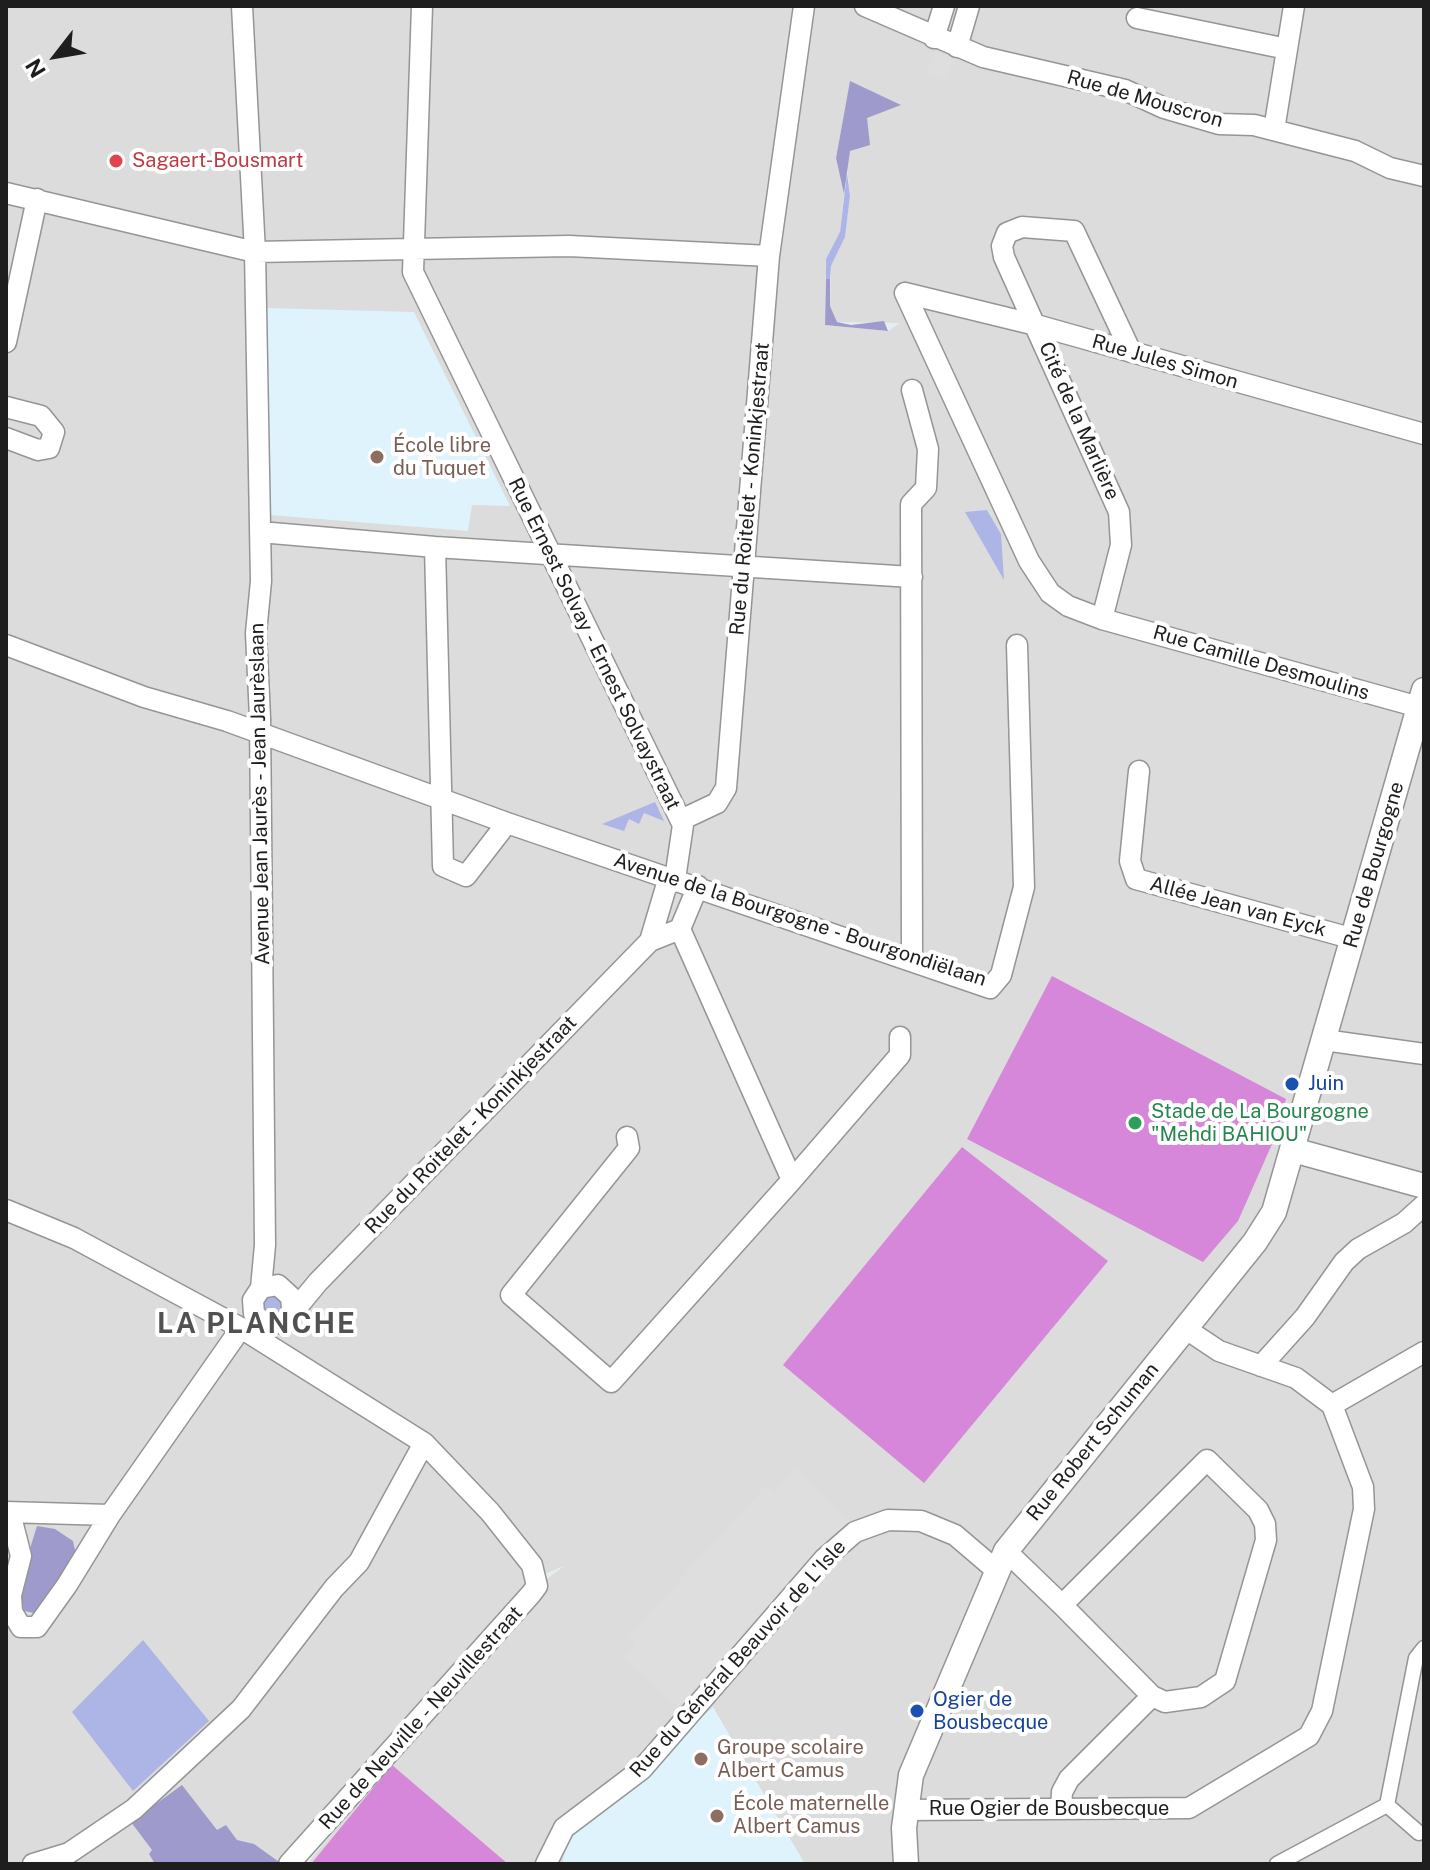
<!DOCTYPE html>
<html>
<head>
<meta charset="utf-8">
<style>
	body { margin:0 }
	#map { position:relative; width:1430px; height:1870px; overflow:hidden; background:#e5eeee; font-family:"Public Sans",sans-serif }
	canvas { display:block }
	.frame { position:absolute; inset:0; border:8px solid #1e1e1e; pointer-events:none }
	.north { position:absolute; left:16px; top:16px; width:80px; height:80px; -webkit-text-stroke:6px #fff; paint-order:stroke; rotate:239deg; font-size:22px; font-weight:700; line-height:32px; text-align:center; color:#1e1e1e }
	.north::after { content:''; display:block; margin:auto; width:28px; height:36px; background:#1e1e1e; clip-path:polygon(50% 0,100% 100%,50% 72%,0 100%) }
</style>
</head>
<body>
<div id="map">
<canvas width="1430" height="1870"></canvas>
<div class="frame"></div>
<div class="north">N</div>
</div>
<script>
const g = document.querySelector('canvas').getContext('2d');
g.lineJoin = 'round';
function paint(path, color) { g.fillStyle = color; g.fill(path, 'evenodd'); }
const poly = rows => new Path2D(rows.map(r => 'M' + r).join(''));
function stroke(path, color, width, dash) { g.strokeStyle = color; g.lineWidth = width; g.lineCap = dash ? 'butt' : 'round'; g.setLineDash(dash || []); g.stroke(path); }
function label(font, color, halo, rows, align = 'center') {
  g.font = font + ' "Public Sans",sans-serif'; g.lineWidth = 8; g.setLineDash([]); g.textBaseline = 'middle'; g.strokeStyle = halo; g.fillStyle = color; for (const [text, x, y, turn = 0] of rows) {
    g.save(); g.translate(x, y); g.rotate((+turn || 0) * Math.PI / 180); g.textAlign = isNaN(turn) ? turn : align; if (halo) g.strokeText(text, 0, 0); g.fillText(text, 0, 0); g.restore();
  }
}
const residential = poly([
	[6,6,1424,6,1424,1864,307,1864,544,1581,564,1566,537,1577,285,1864,6,1864],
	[850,82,846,155,850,196,845,237,831,266,830,306,837,322,900,323,888,331,825,325,826,259,840,233,844,194,836,158],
	[987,510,1001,534,966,513]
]);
const education = poly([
	[266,308,414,312,510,506,472,505,468,531,270,515],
	[713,1707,805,1864,562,1864,566,1846,574,1833]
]);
const grass = poly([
	[847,173,850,196,845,237,831,266,830,279,826,279,826,259,840,232],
	[987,510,1001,534,1004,580,965,512],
	[655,802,664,821,644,813,639,824,629,819,624,831,602,824],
	[272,1293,284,1304,278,1315,265,1313,261,1302],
	[143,1640,209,1721,133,1791,72,1712]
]);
const forest = poly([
	[850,81,901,105,867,118,870,145,850,151,844,194,836,158],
	[826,279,830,279,830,306,837,322,851,325,884,321,888,331,825,325],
	[37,1526,55,1529,73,1541,76,1555,34,1613,24,1611,18,1587],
	[182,1785,217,1830,226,1825,237,1840,254,1844,282,1864,155,1864,149,1854,152,1850,131,1822]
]);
const pitch = poly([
	[1052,976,1286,1099,1276,1135,1238,1221,1203,1262,967,1139],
	[962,1147,1108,1261,924,1483,783,1365],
	[392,1765,508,1864,311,1864]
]);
const parking = poly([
	[935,52,954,59,945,80,926,71],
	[796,1468,850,1521,678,1707,623,1658,635,1645,628,1637,766,1485,775,1492]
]);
const pedestrian = poly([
	[1419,1833,1387,1805,1416,1658,1424,1648],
	[1277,1864,1387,1805]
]);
const minor = poly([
	[242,6,255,252,261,581,256,633,260,718,265,1245,261,1288],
	[422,6,413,272,683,825,675,879,666,887,650,941],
	[865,6,983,57,1125,90,1164,108,1219,124,1254,125,1355,151,1390,168,1424,176],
	[1137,18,1287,49],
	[934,38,944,6],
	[957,47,969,6],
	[1274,130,1294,6],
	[6,193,255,252,569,246,769,256],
	[905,293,1029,561,1050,593,1068,606,1102,619,1419,707],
	[905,293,1036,325,1424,434],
	[6,342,37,199],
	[6,407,41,416,54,432,49,448,38,450,6,438],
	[260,532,435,547,912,577],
	[435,547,443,866,466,876,507,823],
	[1102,619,1121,545,1119,512,1004,257,1002,246,1007,233,1022,227,1074,231,1131,352],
	[6,645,144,697,227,721,507,823,990,988,1001,975,1024,887,1017,645],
	[1139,771,1130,861,1136,879,1354,939],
	[681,820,717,803,726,788,769,256,804,6],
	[912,959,911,504,926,488,928,449,912,390],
	[1324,1040,1424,1054],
	[627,1137,629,1148,511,1295,611,1382,792,1180,680,929],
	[792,1180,900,1055,900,1037],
	[6,1210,74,1238,241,1328,424,1443,490,1512,532,1565,537,1586,531,1594,289,1864],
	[292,1309,291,1297,278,1285,261,1288,253,1300,254,1314,264,1323,282,1323,289,1317,318,1282,650,941,680,929,698,886],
	[1186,1329,1219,1351,1296,1378,1332,1405,1424,1352],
	[1261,1366,1305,1317,1344,1262,1358,1249,1404,1223,1424,1205],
	[1207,1460,1258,1510,1265,1524,1266,1540,1225,1681,1201,1697,1165,1702,1152,1696,1062,1605,1207,1460],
	[6,1512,110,1515],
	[10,1513,21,1556,11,1595,12,1612,21,1627,37,1627,67,1585,110,1515,241,1328],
	[1006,1551,1062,1605],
	[1061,1809,1062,1792,1069,1779,1152,1696],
	[905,1810,1189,1808,1309,1736,1322,1711,1364,1509,1363,1487,1332,1405],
	[33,1864,69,1853,134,1809,241,1709,334,1588,359,1562,424,1443],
	[546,1864,564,1828,642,1769,824,1559,855,1532,888,1520,921,1521,955,1535,996,1570]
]);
const tertiary = poly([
	[1293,1150,1424,1186],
	[906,1864,904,1828,911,1775,1006,1551,1255,1242,1274,1212,1424,690]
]);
const markers = [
	[116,161,8,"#e0444e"],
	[377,457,8,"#8d6e63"],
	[1292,1084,8,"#1a4fb4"],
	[1135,1123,8,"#2e9e5b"],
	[917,1711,8,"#1a4fb4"],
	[701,1759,8,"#8d6e63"],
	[717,1816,8,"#8d6e63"]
];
const streetNames = [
	["Rue de Mouscron",1145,99,16],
	["Rue Jules Simon",1165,362,16],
	["Cité de la Marlière",1079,421,66],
	["Rue du Roitelet - Koninkjestraat",750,489,-85],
	["Rue Ernest Solvay - Ernest Solvaystraat",594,644,64],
	["Rue Camille Desmoulins",1261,663,16],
	["Avenue Jean Jaurès - Jean Jaurèslaan",260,794,-91],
	["Rue de Bourgogne",1374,865,-74],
	["Allée Jean van Eyck",1238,907,15],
	["Avenue de la Bourgogne - Bourgondiëlaan",800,920,18],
	["Rue du Roitelet - Koninkjestraat",471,1125,-46],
	["Rue Robert Schuman",1093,1442,-51],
	["Rue du Général Beauvoir de L'Isle",738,1659,-48],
	["Rue de Neuville - Neuvillestraat",421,1718,-48],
	["Rue Ogier de Bousbecque",1049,1809]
];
const healthNames = [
	["Sagaert-Bousmart",132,161]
];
const educationNames = [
	["École libre",393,446],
	["du Tuquet",393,469],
	["Groupe scolaire",717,1748],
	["Albert Camus",717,1771],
	["École maternelle",733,1804],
	["Albert Camus",733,1827]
];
const transitNames = [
	["Juin",1308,1084],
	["Ogier de",933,1700],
	["Bousbecque",933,1723]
];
const leisureNames = [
	["Stade de La Bourgogne",1151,1112],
	["\"Mehdi BAHIOU\"",1151,1135]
];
const districtNames = [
	["LA PLANCHE",257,1324]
];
paint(residential, '#dbdcdb');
paint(education, '#dff3fd');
paint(grass, '#adb5e6');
paint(forest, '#9e9bcc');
paint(pitch, '#d687d9');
paint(parking, '#dedede');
stroke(pedestrian, '#959595', 17);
stroke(minor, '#959595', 23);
stroke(tertiary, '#959595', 27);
stroke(pedestrian, '#fff', 14);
stroke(minor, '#fff', 20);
stroke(tertiary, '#fff', 24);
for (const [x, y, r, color] of markers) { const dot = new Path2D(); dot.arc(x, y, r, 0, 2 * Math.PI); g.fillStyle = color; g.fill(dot); stroke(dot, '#fff', 3); }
label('20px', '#1e1e1e', '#fff', streetNames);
label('20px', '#be3a42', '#fff', healthNames, 'left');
label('20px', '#785e54', '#fff', educationNames, 'left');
label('20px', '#164399', '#fff', transitNames, 'left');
label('20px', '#27864d', '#fff', leisureNames, 'left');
g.letterSpacing = '2px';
label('bold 28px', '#515151', '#fff', districtNames);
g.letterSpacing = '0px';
</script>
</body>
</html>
